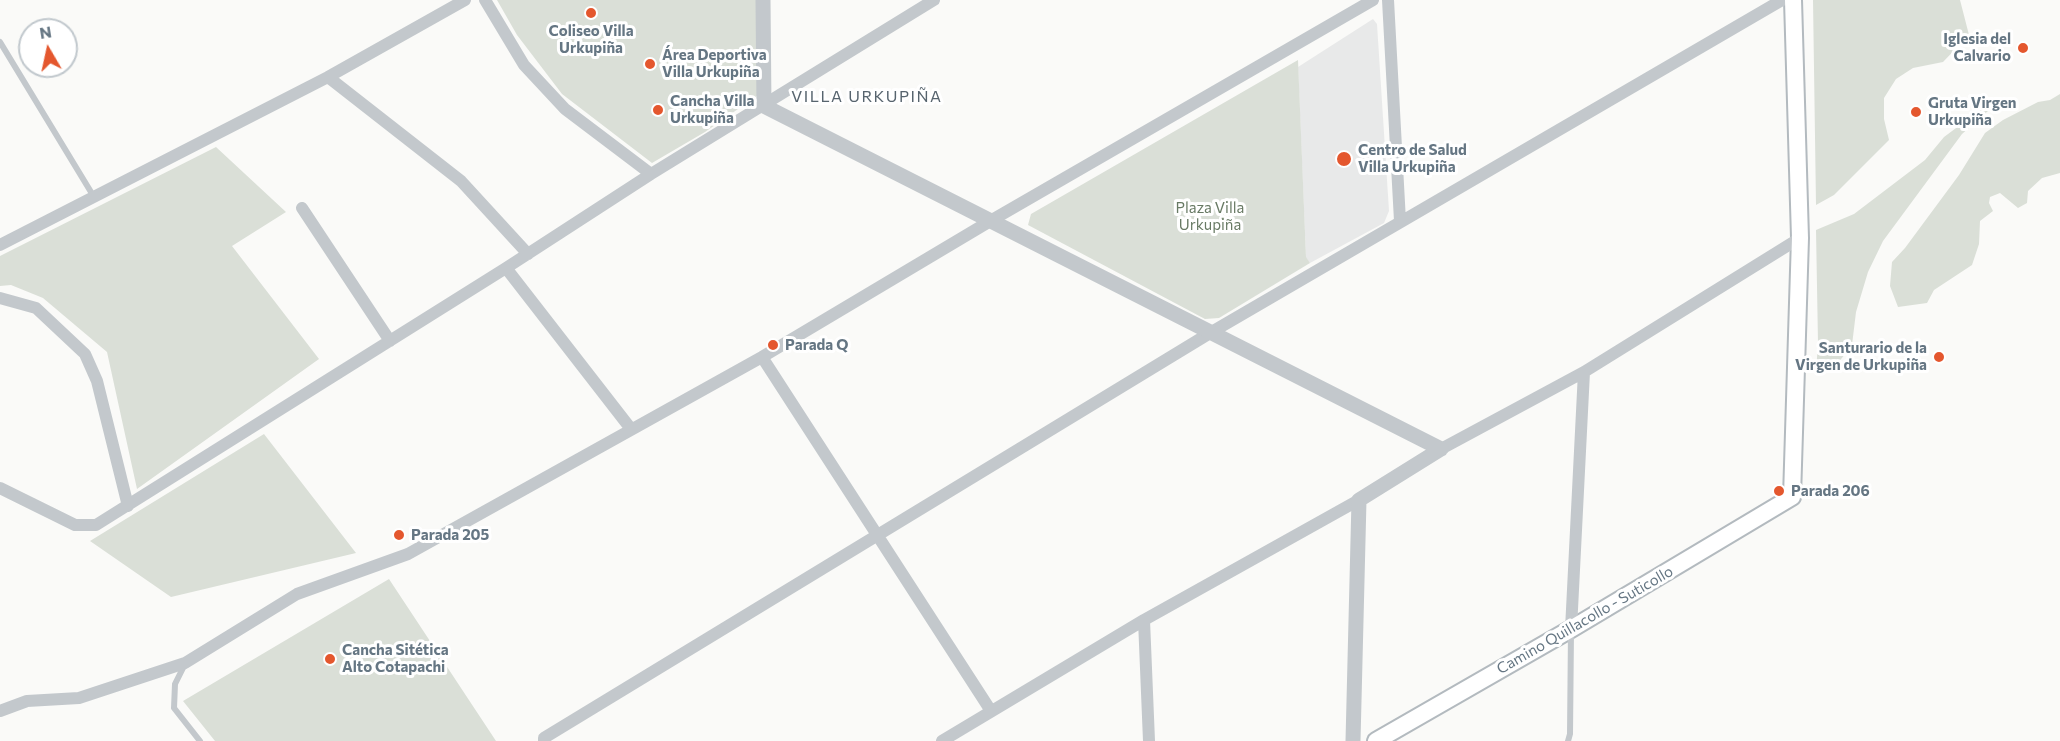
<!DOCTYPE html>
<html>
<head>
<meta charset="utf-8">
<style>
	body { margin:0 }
	#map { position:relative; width:2060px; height:741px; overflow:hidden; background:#fafaf8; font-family:Commissioner,sans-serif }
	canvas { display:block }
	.north { position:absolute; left:18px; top:18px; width:60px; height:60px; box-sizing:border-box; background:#fff; border:2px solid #c1c8cd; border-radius:50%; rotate:351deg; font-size:16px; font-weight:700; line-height:24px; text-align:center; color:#657683 }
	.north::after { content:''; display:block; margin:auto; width:21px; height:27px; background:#e4572e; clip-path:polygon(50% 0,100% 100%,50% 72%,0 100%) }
</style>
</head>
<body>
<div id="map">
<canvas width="2060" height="741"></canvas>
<div class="north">N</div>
</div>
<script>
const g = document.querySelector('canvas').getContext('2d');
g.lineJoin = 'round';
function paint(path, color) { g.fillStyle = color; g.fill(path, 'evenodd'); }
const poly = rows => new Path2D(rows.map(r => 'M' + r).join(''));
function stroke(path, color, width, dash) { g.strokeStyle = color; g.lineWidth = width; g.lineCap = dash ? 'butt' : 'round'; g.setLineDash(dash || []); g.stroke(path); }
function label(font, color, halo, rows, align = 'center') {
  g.font = font + ' Commissioner,sans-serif'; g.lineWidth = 6; g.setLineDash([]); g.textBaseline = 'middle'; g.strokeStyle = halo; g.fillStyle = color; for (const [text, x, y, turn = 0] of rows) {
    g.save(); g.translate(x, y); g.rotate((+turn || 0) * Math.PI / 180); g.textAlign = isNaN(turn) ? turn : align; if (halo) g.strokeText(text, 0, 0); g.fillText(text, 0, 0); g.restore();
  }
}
const built = poly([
	[1373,19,1377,24,1389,211,1384,223,1310,263,1306,258,1298,67]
]);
const green = poly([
	[497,0,759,0,761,93,705,132,652,163,562,94,517,35],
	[1813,0,1960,0,1969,35,1943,62,1913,68,1896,79,1884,98,1884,119,1889,140,1834,195,1816,205],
	[1298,60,1306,257,1310,263,1219,318,1205,319,1028,225,1031,214],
	[2060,94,2060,173,2042,178,2028,191,2027,203,2018,208,2000,193,1990,197,1989,203,1993,211,1980,221,1979,244,1972,265,1934,290,1927,303,1898,307,1890,286,1892,262,1905,248,1959,175,1985,133,2003,120,2038,102,2050,100],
	[1983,108,1988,111,1962,134,1883,241,1868,272,1856,312,1852,345,1838,363,1825,371,1816,372,1818,343,1816,230,1854,214,1925,160,1944,137],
	[216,147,286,212,232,246,319,359,137,489,107,352,43,298,11,285,0,286,0,256],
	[264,434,356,553,171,597,90,541],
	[389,579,496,741,215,741,183,701]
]);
const service = poly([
	[0,42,94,197],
	[185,664,175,684,174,708,200,741],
	[1568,741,1570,734,1571,631]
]);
const minor = poly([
	[485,0,524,65,565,109,651,174],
	[1388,0,1400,221],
	[328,77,461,181,528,254],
	[302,208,390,341],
	[0,245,328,77,465,0],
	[506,268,631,429],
	[0,298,36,308,85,354,97,381,128,506],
	[762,357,991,711],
	[1441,449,1584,372,1800,238],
	[0,488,75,525,96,525,506,268,651,174,934,0],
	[1144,620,1149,741],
	[1571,629,1584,372],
	[0,711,27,701,79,698,185,663,297,594,408,554,762,357,992,220,1373,0],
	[544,741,544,738,1210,333,1782,0],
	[942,741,1144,620,1359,500]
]);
const tertiary = poly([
	[763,0,764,106,1441,449],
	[1353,741,1359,500,1441,449]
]);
const secondary = poly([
	[1376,741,1571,629,1792,497,1800,238,1793,0]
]);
const markers = [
	[591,13,6,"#e4572e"],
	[2023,48,6,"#e4572e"],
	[650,64,6,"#e4572e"],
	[658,110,6,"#e4572e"],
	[1916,112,6,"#e4572e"],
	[1344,159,8,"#e4572e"],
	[773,345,6,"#e4572e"],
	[1939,357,6,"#e4572e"],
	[1779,491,6,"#e4572e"],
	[399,535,6,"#e4572e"],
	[330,659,6,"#e4572e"]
];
const poiNames = [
	["Coliseo Villa",591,31,"center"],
	["Urkupiña",591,48,"center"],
	["Iglesia del",2011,39,"right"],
	["Calvario",2011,56,"right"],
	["Área Deportiva",662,55],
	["Villa Urkupiña",662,72],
	["Cancha Villa",670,101],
	["Urkupiña",670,118],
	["Gruta Virgen",1928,103],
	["Urkupiña",1928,120],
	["Centro de Salud",1358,150],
	["Villa Urkupiña",1358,167],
	["Parada Q",785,345],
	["Santurario de la",1927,348,"right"],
	["Virgen de Urkupiña",1927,365,"right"],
	["Parada 206",1791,491],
	["Parada 205",411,535],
	["Cancha Sitética",342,650],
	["Alto Cotapachi",342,667]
];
const parkNames = [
	["Plaza Villa",1210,208],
	["Urkupiña",1210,225]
];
const streetNames = [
	["Camino Quillacollo - Suticollo",1585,620,-30]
];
const neighbourhoodNames = [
	["VILLA URKUPIÑA",867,97]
];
paint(built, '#e8e9e9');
paint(green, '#dadfd7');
stroke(secondary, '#b3babf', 20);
stroke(service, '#c3c8cc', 6);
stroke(minor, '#c3c8cc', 12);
stroke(tertiary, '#c3c8cc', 15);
stroke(secondary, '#fff', 16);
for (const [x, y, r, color] of markers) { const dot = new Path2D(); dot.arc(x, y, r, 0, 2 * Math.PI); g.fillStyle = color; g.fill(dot); stroke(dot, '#fff', 2); }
label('bold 15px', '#657683', '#fff', poiNames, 'left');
label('15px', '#687a64', '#fff', parkNames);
label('15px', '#657683', '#fff', streetNames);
g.letterSpacing = '1.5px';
label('16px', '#57646e', '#fff', neighbourhoodNames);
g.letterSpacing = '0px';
</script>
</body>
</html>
